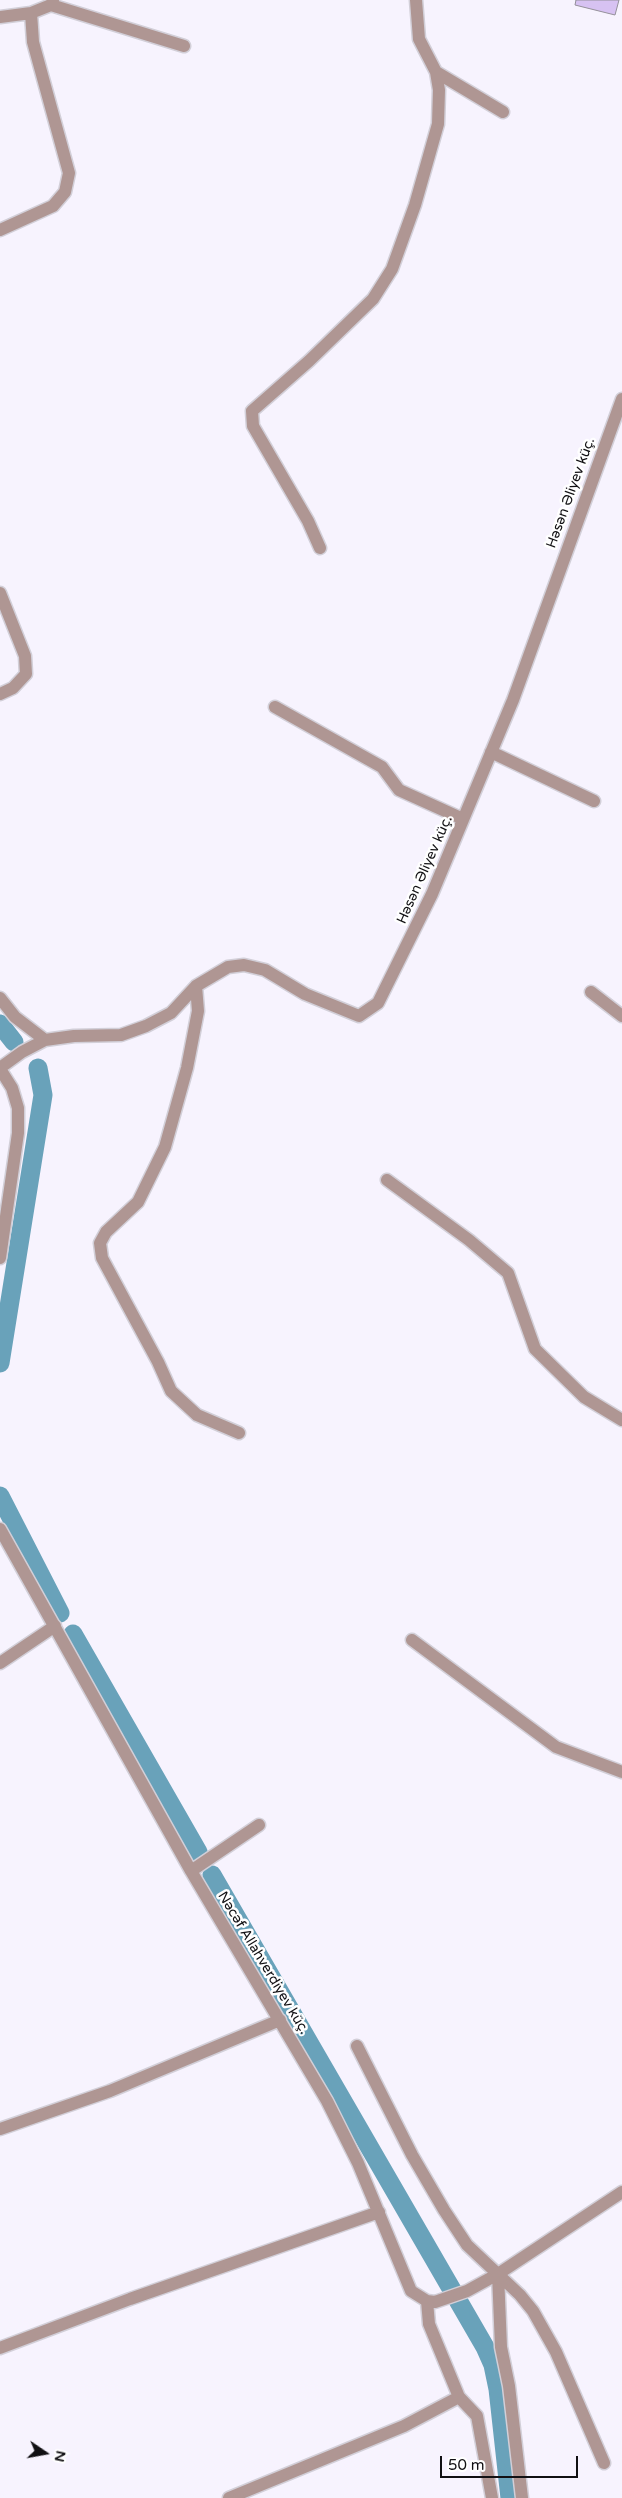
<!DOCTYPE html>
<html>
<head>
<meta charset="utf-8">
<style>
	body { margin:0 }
	#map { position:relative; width:622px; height:2498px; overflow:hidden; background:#f7f3fe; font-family:"Varela Round",sans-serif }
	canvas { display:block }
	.north { position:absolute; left:20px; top:2428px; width:50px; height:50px; -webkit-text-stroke:4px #fff; paint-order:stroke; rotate:102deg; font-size:14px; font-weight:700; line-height:20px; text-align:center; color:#111013 }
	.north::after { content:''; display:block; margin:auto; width:18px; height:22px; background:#111013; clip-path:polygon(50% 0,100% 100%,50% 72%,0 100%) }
	.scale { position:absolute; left:440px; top:2456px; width:138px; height:22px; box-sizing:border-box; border:2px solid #111013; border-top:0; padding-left:6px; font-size:15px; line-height:18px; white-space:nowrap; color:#111013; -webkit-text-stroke:4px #fff; paint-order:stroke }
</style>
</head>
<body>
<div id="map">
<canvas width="622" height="2498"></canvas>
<div class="north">N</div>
<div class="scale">50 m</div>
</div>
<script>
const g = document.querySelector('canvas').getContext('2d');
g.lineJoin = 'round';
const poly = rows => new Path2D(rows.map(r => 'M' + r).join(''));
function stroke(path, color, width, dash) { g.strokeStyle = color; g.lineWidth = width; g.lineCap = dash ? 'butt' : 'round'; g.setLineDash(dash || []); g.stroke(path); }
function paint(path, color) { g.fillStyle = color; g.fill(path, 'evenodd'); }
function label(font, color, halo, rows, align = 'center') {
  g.font = font + ' "Varela Round",sans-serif'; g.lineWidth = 5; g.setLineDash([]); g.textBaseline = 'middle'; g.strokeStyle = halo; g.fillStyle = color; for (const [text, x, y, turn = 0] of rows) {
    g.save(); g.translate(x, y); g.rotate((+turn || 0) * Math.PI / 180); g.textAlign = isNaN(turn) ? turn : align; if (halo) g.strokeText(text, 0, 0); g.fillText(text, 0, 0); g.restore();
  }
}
const canal = poly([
	[0,1024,14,1042],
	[0,1363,43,1095,38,1068],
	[0,1496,60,1613],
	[73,1634,198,1852],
	[212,1875,485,2347,493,2365,498,2389,510,2498]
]);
const building = poly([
	[576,0,619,0,615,15,575,5,576,0]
]);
const minor = poly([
	[51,5,184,46],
	[0,17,31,13,51,5,53,0],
	[436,72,503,112],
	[0,230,53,206,65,192,69,173,33,42,31,13],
	[320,548,308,521,253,426,252,411,309,361,373,299,392,269,415,205,438,124,439,90,436,72,419,39,416,0],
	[0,593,25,656,26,674,13,688,0,694],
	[275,707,382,767,399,790,463,819],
	[491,752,594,801],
	[196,986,198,1011,187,1068,165,1147,138,1202,106,1232,100,1243,102,1258,158,1362,171,1391,197,1415,239,1433],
	[591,992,622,1016],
	[0,998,15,1017,45,1040],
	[0,1068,22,1052,45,1040,74,1036,121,1035,146,1026,171,1013,196,986,228,967,244,965,265,970,305,994,359,1016,378,1003,432,894,513,700,622,399],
	[0,1069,12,1088,18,1108,18,1133,0,1258],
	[387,1180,469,1240,508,1273,535,1349,584,1397,622,1420],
	[0,1529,191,1871,327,2101,358,2163,411,2291,427,2301,435,2302,467,2291,498,2274,622,2192],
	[412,1640,556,1747,622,1772],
	[0,1663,55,1626],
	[191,1871,259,1825],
	[357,2046,412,2155,444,2210,467,2245,520,2295,533,2311,556,2352,604,2463],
	[0,2129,110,2091,280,2020],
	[498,2274,501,2347,509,2386,522,2498],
	[427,2301,429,2324,459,2397,477,2416,492,2498],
	[0,2348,130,2299,379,2212],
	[229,2498,404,2426,459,2397]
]);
const streetNames = [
	["Həsən Əliyev küç.",571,493,-70],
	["Həsən Əliyev küç.",425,870,-66],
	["Nəcəf Allahverdiyev küç.",263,1963,59]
];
stroke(canal, '#69a2ba', 19);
paint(building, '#d7c2f2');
stroke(building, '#94909a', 1);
stroke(minor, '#d2cfd8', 15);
stroke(minor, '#af9693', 12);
label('14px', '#111013', '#fff', streetNames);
</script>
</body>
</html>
